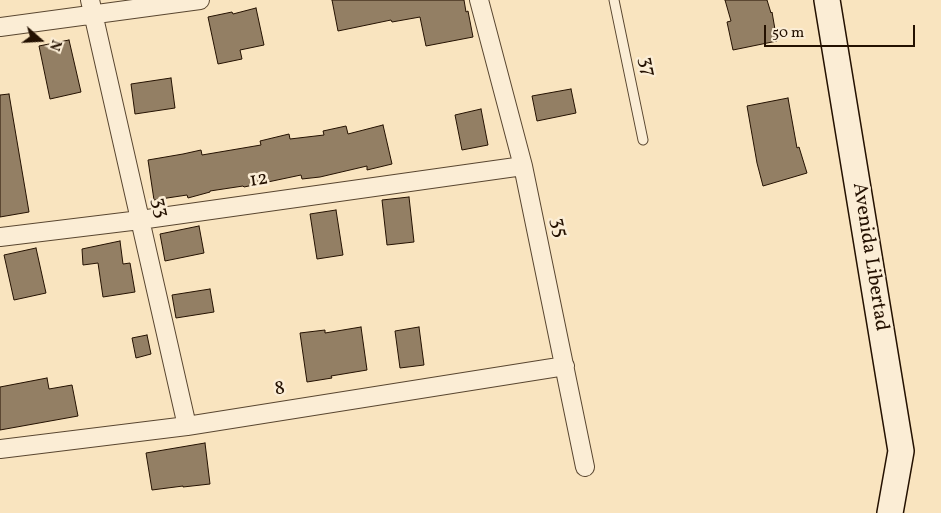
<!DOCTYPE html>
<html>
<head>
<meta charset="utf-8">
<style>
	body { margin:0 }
	#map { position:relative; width:941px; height:513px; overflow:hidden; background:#f9e4bf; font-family:Vollkorn,serif }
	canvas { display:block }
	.north { position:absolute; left:15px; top:15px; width:50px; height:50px; -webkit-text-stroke:4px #fbedd5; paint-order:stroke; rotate:109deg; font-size:14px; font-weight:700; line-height:20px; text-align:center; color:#241101 }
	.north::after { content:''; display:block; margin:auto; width:18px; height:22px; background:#241101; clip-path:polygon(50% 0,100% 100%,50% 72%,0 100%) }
	.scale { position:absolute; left:764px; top:25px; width:151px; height:22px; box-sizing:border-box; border:2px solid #241101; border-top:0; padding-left:6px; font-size:15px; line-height:18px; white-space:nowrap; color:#241101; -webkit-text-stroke:4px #fbedd5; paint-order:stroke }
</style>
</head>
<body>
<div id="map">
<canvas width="941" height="513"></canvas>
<div class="north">N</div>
<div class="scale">50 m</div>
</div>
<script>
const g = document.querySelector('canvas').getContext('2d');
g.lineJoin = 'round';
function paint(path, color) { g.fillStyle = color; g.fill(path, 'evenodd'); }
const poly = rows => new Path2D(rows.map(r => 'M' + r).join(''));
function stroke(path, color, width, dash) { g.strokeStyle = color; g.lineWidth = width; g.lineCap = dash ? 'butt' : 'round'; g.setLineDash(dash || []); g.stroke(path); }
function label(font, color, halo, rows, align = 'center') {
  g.font = font + ' Vollkorn,serif'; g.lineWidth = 5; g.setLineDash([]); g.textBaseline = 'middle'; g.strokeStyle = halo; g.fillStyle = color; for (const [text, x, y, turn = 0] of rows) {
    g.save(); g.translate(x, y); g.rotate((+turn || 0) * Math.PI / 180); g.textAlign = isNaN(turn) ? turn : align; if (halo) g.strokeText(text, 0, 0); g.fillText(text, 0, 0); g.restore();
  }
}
const building = poly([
	[332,0,464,0,466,12,468,11,473,37,426,46,420,17,392,22,391,20,338,31,332,0],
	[725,0,767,0,771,13,772,12,777,41,733,50,727,22,731,21,725,0],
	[256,8,264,45,240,50,242,59,218,64,208,17,232,12,233,14,256,8],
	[69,40,81,92,50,99,39,46,69,40],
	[171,78,175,108,135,114,131,84,171,78],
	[571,89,576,113,537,121,532,96,571,89],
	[9,94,29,212,0,217,0,95,9,94],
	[788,98,797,148,799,147,807,173,763,186,757,163,747,106,788,98],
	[481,109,488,145,462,150,455,115,481,109],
	[383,125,392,164,367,170,367,166,320,177,302,179,301,175,244,187,243,186,210,191,210,192,188,198,187,195,154,200,148,160,183,154,201,150,202,155,261,145,260,141,289,134,290,139,324,135,323,131,346,126,348,134,383,125],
	[409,197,414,242,387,245,382,200,409,197],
	[336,210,343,255,317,259,310,214,336,210],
	[199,226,204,253,165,261,160,234,199,226],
	[120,241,123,264,130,263,135,292,103,297,98,263,83,265,82,249,120,241],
	[36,248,46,293,14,300,4,255,36,248],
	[210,289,214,312,176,318,172,295,210,289],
	[361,327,367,370,331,376,332,378,307,382,300,333,325,330,325,333,361,327],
	[419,327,424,365,400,368,395,331,419,327],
	[147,335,151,354,136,358,132,338,147,335],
	[47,378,49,389,72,385,78,416,0,430,0,387,47,378],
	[205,443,210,484,183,487,183,486,152,490,146,453,205,443]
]);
const service = poly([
	[614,0,643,140]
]);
const minor = poly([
	[90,0,187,426],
	[479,0,523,166,585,467],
	[0,27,200,0],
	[0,237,140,220,523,166],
	[0,449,187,426,565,366]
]);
const secondary = poly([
	[827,0,901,451,890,513]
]);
const streetNames = [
	["37",646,67,79],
	["12",259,181,-8],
	["33",159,208,77],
	["35",558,228,78],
	["Avenida Libertad",869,257,81],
	["8",280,390,-9]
];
paint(building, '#937f64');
stroke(building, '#241101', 1);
stroke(service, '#594630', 11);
stroke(minor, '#594630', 20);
stroke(secondary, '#241101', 28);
stroke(service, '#fbedd5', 9);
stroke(minor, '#fbedd5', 18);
stroke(secondary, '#fbedd5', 25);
label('20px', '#241101', '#fbedd5', streetNames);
</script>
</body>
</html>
